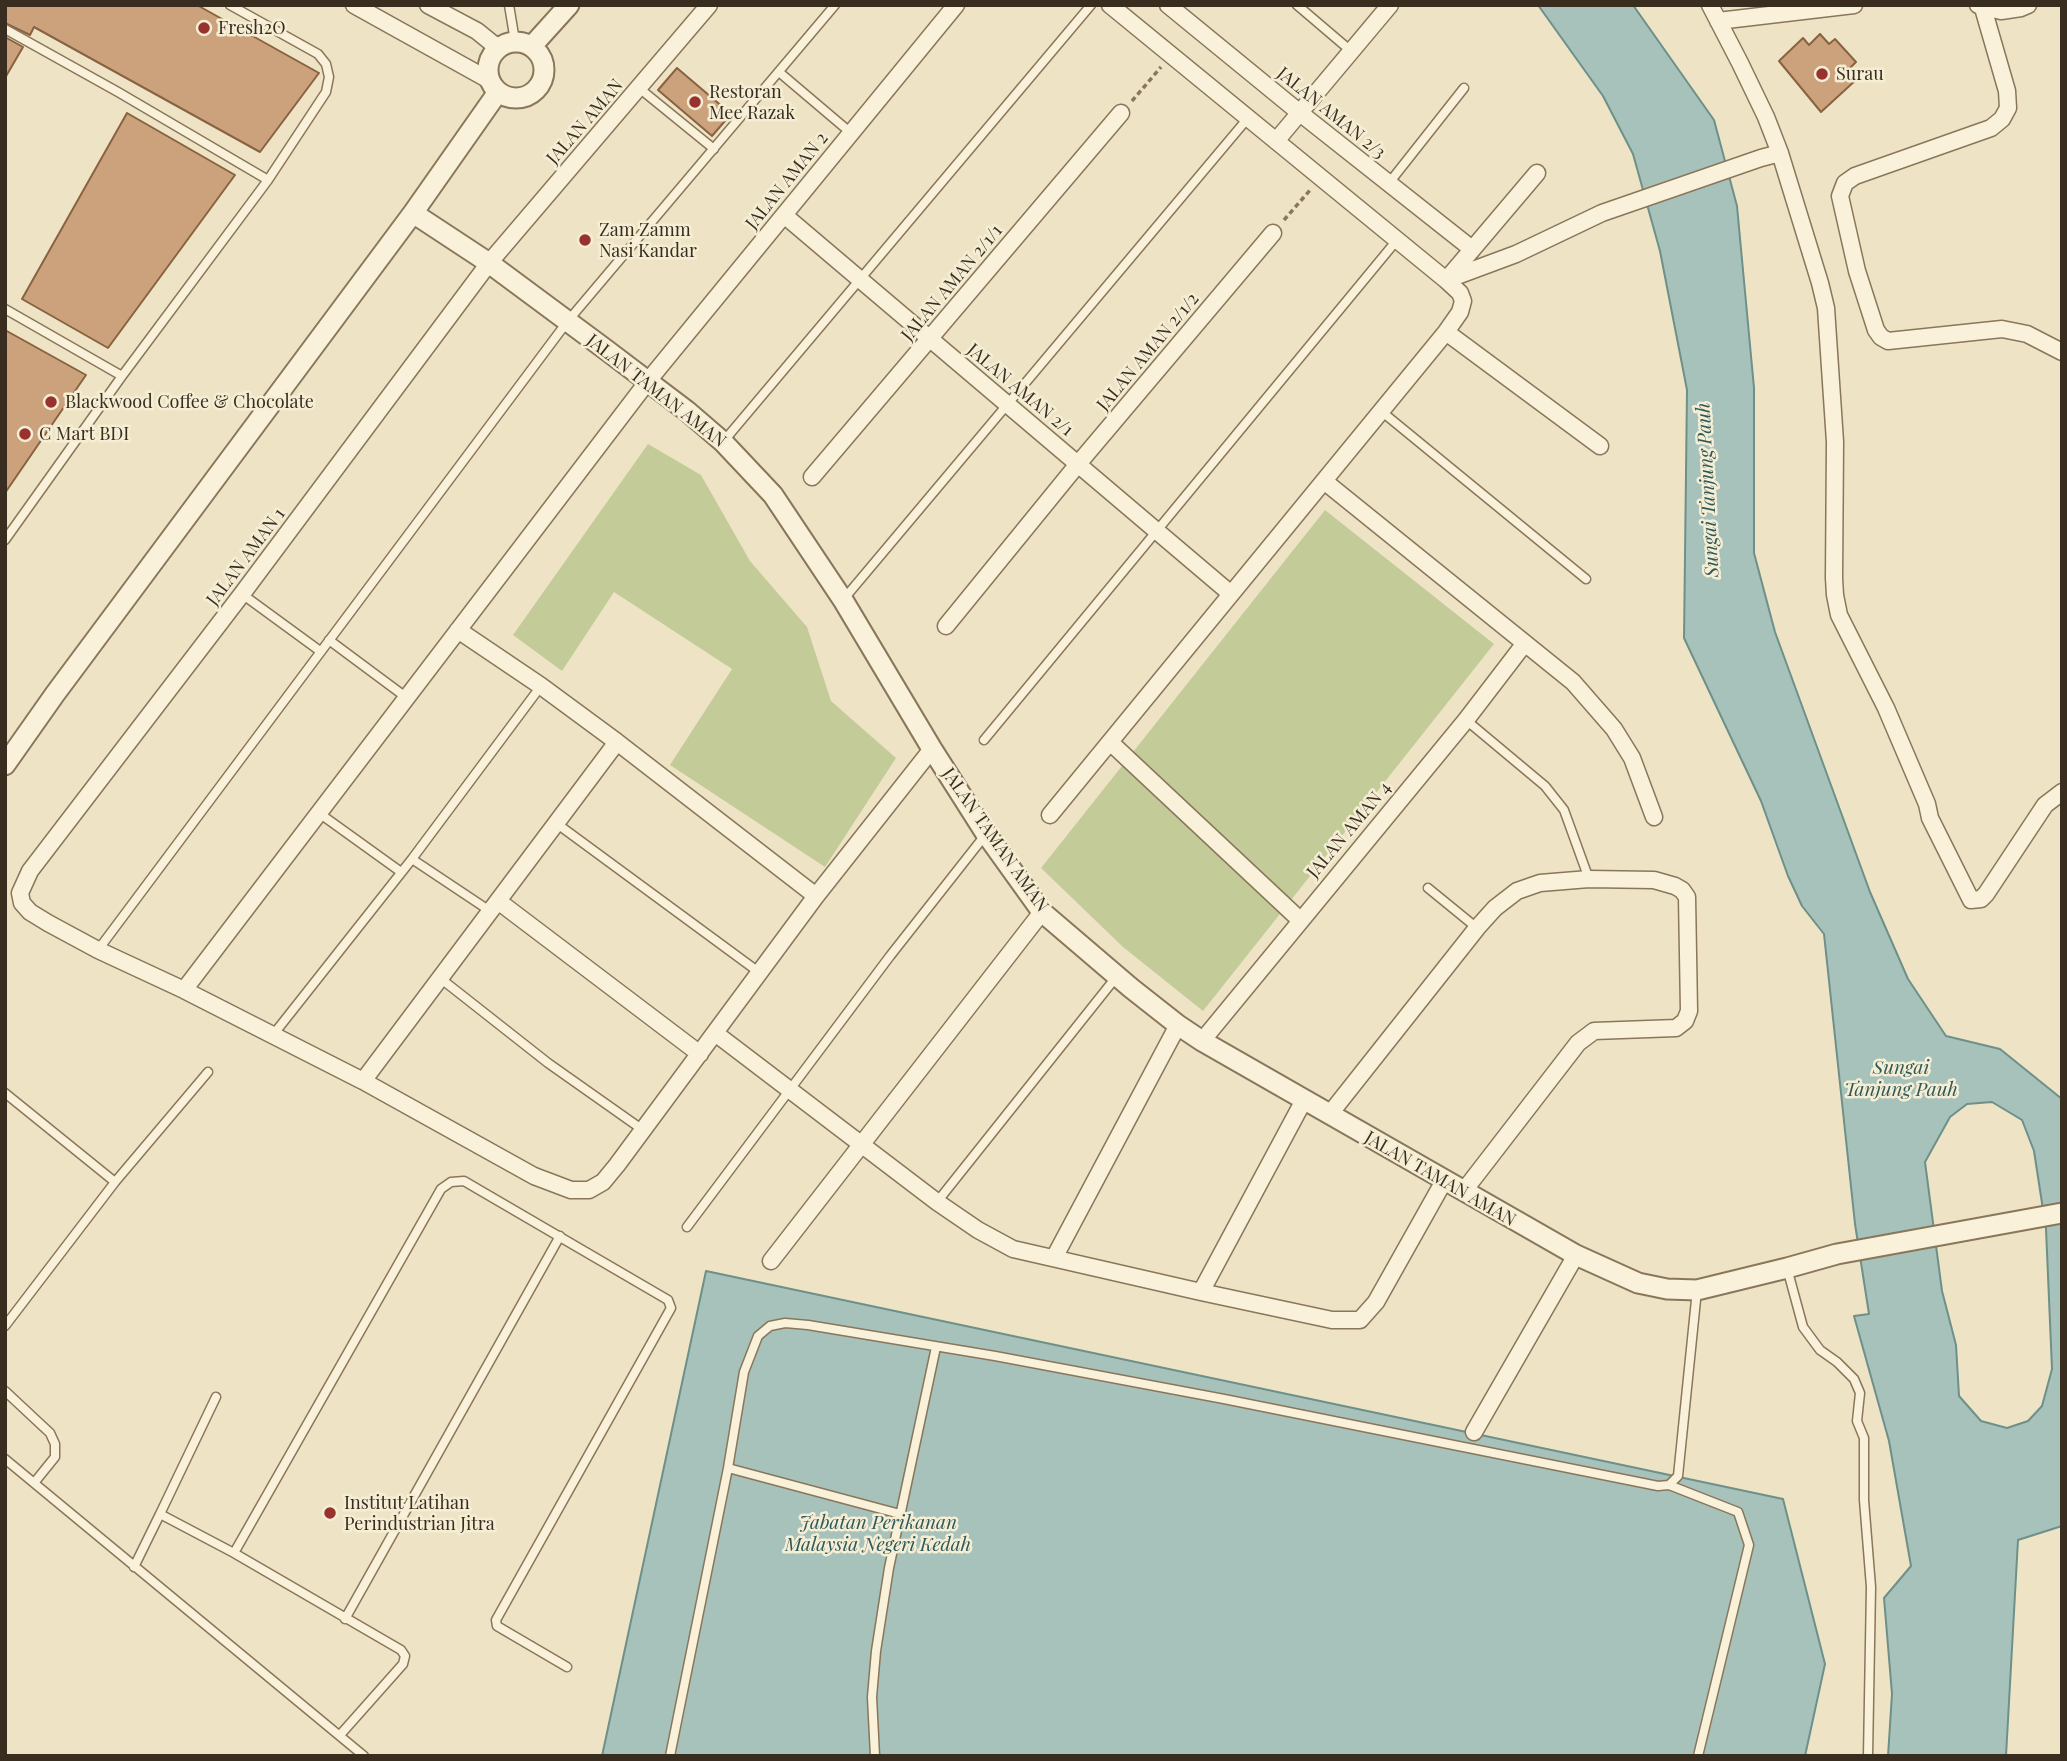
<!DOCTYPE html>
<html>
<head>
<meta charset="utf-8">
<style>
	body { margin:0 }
	#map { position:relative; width:2067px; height:1761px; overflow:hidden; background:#eee4c5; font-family:"Playfair Display",serif }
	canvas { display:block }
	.frame { position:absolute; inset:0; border:7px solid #392d1f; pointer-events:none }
</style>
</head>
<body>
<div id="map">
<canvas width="2067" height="1761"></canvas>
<div class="frame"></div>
</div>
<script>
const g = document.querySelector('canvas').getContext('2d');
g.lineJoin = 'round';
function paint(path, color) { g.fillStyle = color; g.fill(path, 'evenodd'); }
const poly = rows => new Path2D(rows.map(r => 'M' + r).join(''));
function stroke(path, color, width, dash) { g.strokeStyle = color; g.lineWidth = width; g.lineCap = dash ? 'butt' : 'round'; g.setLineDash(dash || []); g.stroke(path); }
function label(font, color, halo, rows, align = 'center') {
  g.font = font + ' "Playfair Display",serif'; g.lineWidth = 5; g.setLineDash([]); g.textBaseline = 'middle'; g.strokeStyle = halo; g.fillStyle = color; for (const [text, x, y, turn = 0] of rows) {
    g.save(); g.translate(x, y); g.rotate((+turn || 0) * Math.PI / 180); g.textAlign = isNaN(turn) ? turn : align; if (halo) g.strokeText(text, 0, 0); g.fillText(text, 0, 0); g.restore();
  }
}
const green = poly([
	[648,444,701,475,750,561,807,627,831,701,896,758,825,867,670,765,732,669,614,592,562,671,513,635],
	[1325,510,1494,644,1203,1011,1123,947,1041,868]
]);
const water = poly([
	[1538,5,1633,5,1714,120,1737,206,1754,388,1754,553,1775,632,1870,892,1908,979,1946,1036,2000,1049,2062,1099,2062,1526,2018,1540,2006,1756,1888,1756,1892,1694,1884,1598,1911,1566,1889,1441,1854,1316,1869,1314,1855,1224,1824,934,1802,906,1788,876,1761,801,1684,638,1687,390,1660,251,1633,154,1603,96,1538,5],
	[1992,1102,2022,1120,2034,1151,2046,1229,2052,1369,2042,1406,2028,1421,2007,1428,1981,1421,1959,1396,1956,1345,1942,1291,1925,1162,1950,1117,1967,1104,1992,1102],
	[706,1271,1783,1499,1825,1664,1805,1756,602,1756,706,1271]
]);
const building = poly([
	[5,5,197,5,319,73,260,152,34,27,30,35,5,23,5,5],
	[1820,34,1829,44,1835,39,1856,62,1848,70,1857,79,1821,112,1779,61,1803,38,1809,45,1820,34],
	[5,37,23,47,5,78,5,37],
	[677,68,731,114,712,136,658,90,677,68],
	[127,113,235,175,108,348,22,299,127,113],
	[5,330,86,375,5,493,5,330]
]);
const path = poly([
	[1132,101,1161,67],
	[1284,220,1311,189]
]);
const service = poly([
	[509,5,515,41],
	[1297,5,1351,51],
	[5,29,118,92,268,180],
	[779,72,851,133],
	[639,88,714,149],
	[1389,183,1464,88],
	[5,309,122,376],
	[1381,411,1586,579],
	[723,442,1091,5],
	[5,540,122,376,268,180,326,92,329,77,326,64,318,54,230,5],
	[242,594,320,651],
	[843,600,1248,118],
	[329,640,407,698],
	[1466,720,1545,786,1564,810,1589,879],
	[984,740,1397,240],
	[319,813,401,872],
	[556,823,760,973],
	[412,859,490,911],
	[1428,888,1477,928],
	[98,950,567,322,835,5],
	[440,978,548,1063,643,1130],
	[273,1035,412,859,541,686],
	[5,1093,115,1182],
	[937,1202,1117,976],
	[687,1227,890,956,986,834],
	[1787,1268,1803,1327,1820,1350,1837,1362,1854,1379,1860,1393,1857,1421,1864,1438,1864,1500,1871,1587,1868,1756],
	[5,1326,115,1182,208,1072],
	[5,1391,50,1433,55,1444,55,1457,34,1483],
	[216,1397,160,1514,234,1553,401,1650,405,1656,403,1664,340,1735],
	[5,1459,364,1756],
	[728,1468,900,1514],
	[1669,1485,1678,1476,1697,1290],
	[234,1553,441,1189,451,1182,464,1181,668,1300,671,1308,496,1620,497,1626,567,1667],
	[134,1567,160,1514],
	[345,1619,560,1236],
	[670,1756,728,1468,744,1372,758,1336,770,1326,785,1323,808,1325,995,1356,1224,1399,1658,1486,1669,1485,1738,1512,1749,1545,1698,1756],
	[875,1756,872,1697,876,1651,889,1568,936,1347]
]);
const minor = poly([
	[354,5,489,80],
	[428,5,477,31,498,48],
	[709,5,489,263,242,594,30,871,20,893,22,903,30,912,48,923,98,950,184,990,363,1081,534,1176,571,1190,589,1190,603,1182,617,1165,816,896,932,749],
	[1168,5,1300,113,1472,249],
	[1978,5,2001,11,2021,8,2028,5],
	[1983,8,2007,91,2008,108,2002,119,1991,128,1855,176,1845,183,1840,196,1857,271,1876,330,1881,337,1888,341,2002,329,2027,334,2062,352],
	[1718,21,1854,5],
	[1276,141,1390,5],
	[1780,153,1820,283,1826,308,1835,442,1834,578,1835,595,1839,615,1886,708,1927,804,1930,818,1971,900,1981,899,1986,894,2045,805,2062,792],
	[784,215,1231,594],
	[1448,278,1537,173],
	[1446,280,1516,254,1602,213,1761,158,1780,153,1766,117,1740,63,1710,5],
	[1446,332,1600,446],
	[812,477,1121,113],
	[1324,481,1573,682,1614,729,1632,758,1654,817],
	[946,626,1078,464,1273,233],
	[458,630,541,686,617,742,816,896],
	[1110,742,1300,920],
	[1050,815,1446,332,1460,312,1463,301,1460,293,1446,280,1110,5],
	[498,901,700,1054],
	[184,990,648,381,956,5],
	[715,1033,937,1202,978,1230,1013,1249,1201,1292,1332,1320,1360,1320,1376,1302,1444,1181],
	[1202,1041,1466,720,1525,643],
	[363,1081,617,742],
	[1329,1115,1477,928,1495,908,1517,891,1540,883,1589,879,1654,880,1675,886,1682,890,1687,897,1689,1011,1685,1021,1676,1028,1594,1031,1578,1043,1463,1192],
	[1054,1258,1178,1025],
	[771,1261,1042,912],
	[1201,1292,1304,1100],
	[1474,1432,1576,1255]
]);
const tertiary = poly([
	'488 70a28 28 0 1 1 56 0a28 28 0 1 1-56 0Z',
	[532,46,569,5],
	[413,213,489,263,605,349,687,411,723,442,773,495,843,600,932,749,986,834,1042,912,1131,988,1178,1025,1202,1041,1576,1255,1638,1283,1667,1289,1697,1290,1787,1268,1837,1254,2062,1213],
	[5,765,55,694,413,213,498,92]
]);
const markers = [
	[204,28,7,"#97322c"],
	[1822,74,7,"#97322c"],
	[695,102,7,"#97322c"],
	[585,240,7,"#97322c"],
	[51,402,7,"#97322c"],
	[25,434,7,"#97322c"],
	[330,1513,7,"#97322c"]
];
const poiNames = [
	["Fresh2O",218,28],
	["Surau",1836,74],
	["Restoran",709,92],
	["Mee Razak",709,113],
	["Zam Zamm",599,230],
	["Nasi Kandar",599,251],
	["Blackwood Coffee & Chocolate",65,402],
	["C Mart BDI",39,434],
	["Institut Latihan",344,1503],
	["Perindustrian Jitra",344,1524]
];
const streetNames = [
	["JALAN AMAN 2/3",1331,113,39],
	["JALAN AMAN",585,122,-49],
	["JALAN AMAN 2",787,181,-51],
	["JALAN AMAN 2/1/1",952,283,-50],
	["JALAN AMAN 2/1/2",1148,352,-50],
	["JALAN AMAN 2/1",1020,390,40],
	["JALAN TAMAN AMAN",656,391,38],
	["JALAN AMAN 1",246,557,-53],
	["JALAN AMAN 4",1349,830,-50],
	["JALAN TAMAN AMAN",995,840,55],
	["JALAN TAMAN AMAN",1440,1179,30]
];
const waterNames = [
	["Sungai Tanjung Pauh",1708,490,-93],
	["Sungai",1901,1068],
	["Tanjung Pauh",1901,1090],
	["Jabatan Perikanan",878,1523],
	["Malaysia Negeri Kedah",878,1545]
];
paint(green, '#c3cc99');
paint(water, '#a7c1bb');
stroke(water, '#6d9089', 2);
paint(building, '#cca27c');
stroke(building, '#886241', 2);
stroke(service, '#89765b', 11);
stroke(minor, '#89765b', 19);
stroke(tertiary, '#89765b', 23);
stroke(path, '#89765b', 3.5, [5, 3.5]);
stroke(service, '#f9f1d9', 8);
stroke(minor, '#f9f1d9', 16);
stroke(tertiary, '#f9f1d9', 19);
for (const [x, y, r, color] of markers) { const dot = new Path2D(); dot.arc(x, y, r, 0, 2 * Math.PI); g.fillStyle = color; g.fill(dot); stroke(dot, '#f5eed5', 2.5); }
label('18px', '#392d1f', '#f5eed5', poiNames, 'left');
label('18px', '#392d1f', '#f5eed5', streetNames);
label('italic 19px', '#2f5959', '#f5eed5', waterNames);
</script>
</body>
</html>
